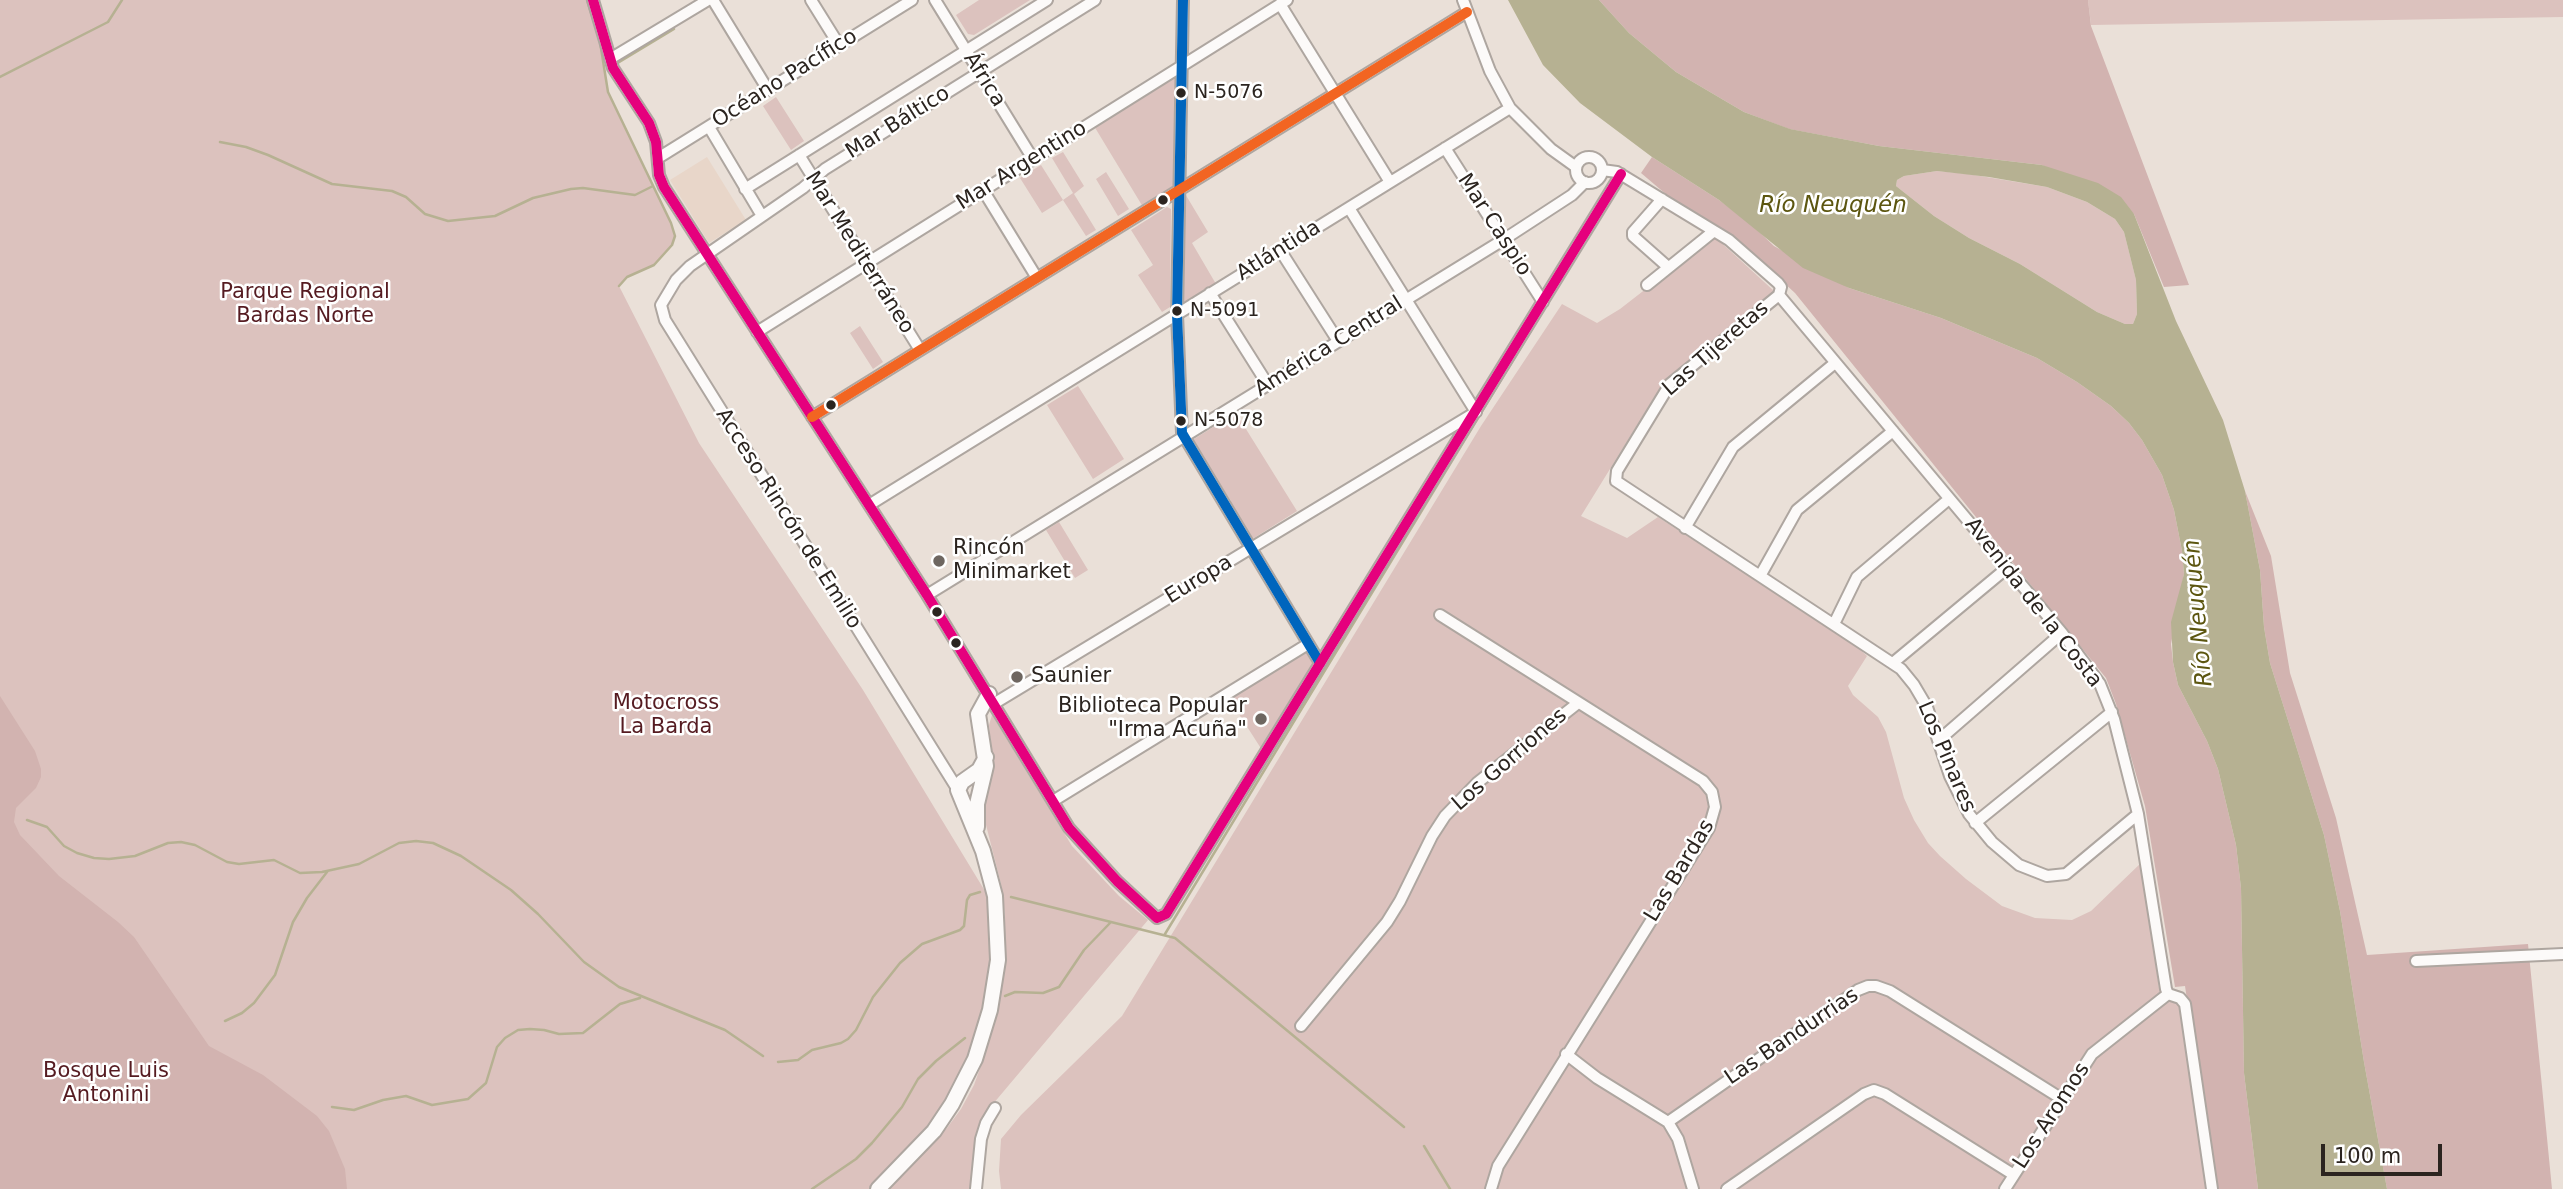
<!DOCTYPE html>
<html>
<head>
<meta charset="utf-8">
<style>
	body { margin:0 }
	#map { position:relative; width:2563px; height:1189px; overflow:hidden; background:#eae0d8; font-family:"DejaVu Sans",sans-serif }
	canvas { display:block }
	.scale { position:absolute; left:2321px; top:1144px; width:121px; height:32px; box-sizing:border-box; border:4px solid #2b241f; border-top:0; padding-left:9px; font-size:21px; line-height:24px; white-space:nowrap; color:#2b241f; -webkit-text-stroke:5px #fff; paint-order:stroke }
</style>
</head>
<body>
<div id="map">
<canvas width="2563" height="1189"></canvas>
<div class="scale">100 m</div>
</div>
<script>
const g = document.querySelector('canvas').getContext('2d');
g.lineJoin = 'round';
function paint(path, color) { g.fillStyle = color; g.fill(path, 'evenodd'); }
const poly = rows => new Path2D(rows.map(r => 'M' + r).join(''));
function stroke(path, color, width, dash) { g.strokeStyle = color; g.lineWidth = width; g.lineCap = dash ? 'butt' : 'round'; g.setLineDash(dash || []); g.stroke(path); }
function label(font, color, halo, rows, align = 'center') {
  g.font = font + ' "DejaVu Sans",sans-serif'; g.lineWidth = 5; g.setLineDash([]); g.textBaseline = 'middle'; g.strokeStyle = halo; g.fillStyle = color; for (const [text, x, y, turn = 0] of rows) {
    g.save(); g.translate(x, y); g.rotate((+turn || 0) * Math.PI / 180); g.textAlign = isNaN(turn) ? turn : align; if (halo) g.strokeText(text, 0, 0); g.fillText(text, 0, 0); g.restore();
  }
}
const built = poly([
	[707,157,746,220,709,243,670,180]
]);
const green = poly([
	[0,0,587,0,600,42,608,92,671,223,675,236,672,245,654,265,627,277,619,286,699,443,863,690,988,896,993,937,988,1001,962,1078,923,1135,870,1189,0,1189],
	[979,0,1030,0,974,35,968,34,956,15],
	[2088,0,2563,0,2563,17,2091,25],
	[1175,78,1178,79,1176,185,1143,207,1094,126],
	[776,97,804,141,791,150,763,106],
	[1063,152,1084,186,1074,194,1096,230,1086,236,1063,200,1042,213,1020,178,1041,165,1063,200,1073,193,1052,158],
	[1937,171,1968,174,2047,187,2087,202,2115,219,2124,232,2136,280,2137,314,2133,324,2125,324,2097,312,2020,264,1969,238,1934,216,1896,186,1897,180,1904,176],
	[1106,172,1129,209,1118,216,1096,179],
	[1184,192,1208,232,1192,243,1216,284,1184,302],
	[1167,207,1171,209,1170,307,1162,312,1138,275,1153,265,1131,230],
	[1714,236,1774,291,1663,383,1581,516,1627,538,1658,517,1854,644,1867,656,1848,686,1853,695,1878,717,1886,732,1904,798,1914,820,1928,843,1940,856,1966,879,2002,906,2035,918,2072,920,2091,911,2142,862,2159,988,2162,996,2180,1005,2208,1189,1001,1189,999,1171,1001,1139,1021,1115,1122,1016,1481,426,1562,304,1597,323,1620,309],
	[860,326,883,362,873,369,850,333],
	[1078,386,1124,459,1093,479,1047,405],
	[1236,413,1297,511,1254,538,1250,537,1229,503,1231,501,1194,443,1194,439],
	[1059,522,1088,570,1075,578,1046,530],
	[1307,649,1316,662,1262,750,1228,697],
	[992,715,1072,846,1119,896,1148,920,982,1117,976,1133,972,1189,888,1189,947,1128,961,1109,974,1085,983,1060,1005,966,1005,915,1001,884,984,817,992,759,989,725]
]);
const forest = poly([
	[1599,0,2088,0,2091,26,2189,285,2164,287,2134,214,2042,165,1879,146,1789,129,1744,112,1676,72,1629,33],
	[1652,157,1719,200,1750,223,1774,246,1849,288,1941,318,2037,358,2077,382,2111,406,2129,423,2142,440,2162,475,2174,510,2182,551,2184,574,2171,644,2173,662,2178,685,2207,741,2218,769,2236,845,2241,888,2244,1073,2258,1189,2215,1189,2185,986,2175,987,2145,806,2116,704,2106,678,1795,293,1743,245,1674,201,1641,173],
	[2245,491,2271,556,2290,673,2336,818,2367,955,2528,944,2552,1189,2387,1189,2364,1062,2340,911,2324,835,2270,663,2264,627,2260,570],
	[0,696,35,751,41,769,41,777,36,788,16,808,14,822,20,835,59,876,118,922,134,937,209,1046,263,1075,317,1116,329,1131,345,1169,347,1189,0,1189]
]);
const water = poly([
	[1508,0,1599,0,1629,33,1676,72,1744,112,1790,129,1879,146,2042,165,2098,183,2121,197,2134,214,2176,321,2223,420,2245,491,2260,570,2264,627,2270,663,2324,835,2340,911,2364,1062,2387,1189,2258,1189,2244,1073,2241,888,2236,845,2218,769,2207,741,2178,685,2173,662,2171,622,2184,574,2182,551,2174,510,2162,475,2142,440,2129,423,2111,406,2077,382,2037,358,1941,318,1849,288,1803,268,1719,200,1652,157,1580,103,1543,65],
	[1937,171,1989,177,2047,187,2087,202,2115,219,2124,232,2136,280,2137,314,2133,324,2125,324,2097,312,2020,264,1969,238,1934,216,1896,186,1897,180,1904,176]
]);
const stream = poly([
	[587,0,600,42,608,92,671,223,675,236,672,245,654,265,627,277,619,286],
	[616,64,674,29],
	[0,77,108,22,122,0],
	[220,142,246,147,268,155,332,184,392,191,406,197,425,214,448,221,495,216,533,198,571,189,583,188,635,195,653,186],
	[27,820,47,827,64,846,77,853,94,858,109,859,135,856,168,843,181,842,195,845,227,862,239,864,274,860,300,873,322,872,359,864,399,843,416,841,433,843,461,856,511,890,538,914,584,962,619,987,725,1030,763,1056],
	[1011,897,1175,938,1404,1127],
	[1165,934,1575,258],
	[1005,996,1015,992,1043,993,1059,987,1084,950,1110,923],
	[225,1021,242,1013,254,1003,275,975,293,922,307,898,327,872],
	[778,1062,798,1060,812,1050,841,1043,848,1039,856,1030,873,997,900,963,922,944,960,930,964,926,967,900,970,895,980,892],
	[332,1107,354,1110,383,1100,406,1096,432,1105,468,1099,486,1083,497,1047,505,1038,518,1030,530,1029,544,1030,559,1034,583,1033,620,1004,640,998],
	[1424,1146,1450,1189],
	[812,1189,856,1159,872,1143,902,1107,918,1079,936,1061,965,1038]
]);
const minor = poly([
	[593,0,613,68,649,123,656,142,659,175,664,187,927,595,1069,828,1117,881,1157,918,1166,914,1621,174],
	[713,0,768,90],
	[811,0,839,45],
	[935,0,1033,159],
	[1183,0,1177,314,1182,433,1320,663],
	[1463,0,1490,71,1510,108,1551,149,1576,167],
	[1280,4,1390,182],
	[610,59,708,0],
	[709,127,762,216],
	[1445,148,1543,302],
	[799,155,920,350],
	'1576 170a13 13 0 1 1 26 0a13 13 0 1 1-26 0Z',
	[658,158,912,0],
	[1602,170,1617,172,1729,240,1778,283,1781,287,1779,295,2062,633,2100,684,2114,719,2138,814,2166,989,2168,994,2180,998,2185,1004,2212,1189],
	[745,189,1047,0],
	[983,190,1037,278],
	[1662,199,1633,232,1633,236,1668,267],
	[1280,250,1338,341],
	[1647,285,1714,231],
	[1210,293,1268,385],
	[1779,295,1670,384,1617,471,1616,481,1901,669,1914,685,1927,707,1950,776,1969,814,1992,842,2019,865,2047,876,2066,874,2138,814],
	[757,332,1287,0],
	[812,417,1467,12],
	[869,505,1510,108],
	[1685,528,1733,447,1835,363],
	[1760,576,1797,510,1893,431],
	[927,595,1503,240,1572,195,1585,182],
	[1440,615,1703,781,1712,792,1715,807,1709,828,1498,1166,1491,1189],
	[1834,624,1857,577,1949,499],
	[1894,662,2007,568],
	[995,703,1476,412,1349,208],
	[1939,740,2062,633],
	[958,790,665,320,661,305,676,280,690,266,803,188,825,169,1095,0],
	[1053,801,1308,644],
	[1975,823,2112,712],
	[2416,961,2563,954],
	[1301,1026,1387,922,1400,901,1432,836,1445,816,1477,783,1578,703],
	[1566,1054,1597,1078,1668,1122,1678,1139,1693,1189],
	[1668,1122,1858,990,1868,986,1876,986,1890,991,2062,1099],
	[976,1189,981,1139,986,1123,995,1108],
	[1727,1189,1864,1094,1874,1090,1885,1094,2014,1175],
	[2005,1189,2092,1054,2168,994]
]);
const major = poly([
	[977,827,977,804,986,766,978,714,989,694],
	[878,1189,934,1131,952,1104,975,1059,990,1010,998,960,995,896,983,851,958,790,962,782,979,770,986,757]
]);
const bus1 = poly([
	[1183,0,1177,314,1182,433,1320,663]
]);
const bus2 = poly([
	[593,0,613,68,649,123,656,142,659,175,664,187,927,595,1069,828,1117,881,1157,918,1166,914,1621,174]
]);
const bus3 = poly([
	[812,417,1467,12]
]);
const markers = [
	[1181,93,6,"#2b241f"],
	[1163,200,6,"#2b241f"],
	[1177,311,6,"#2b241f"],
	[831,405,6,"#2b241f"],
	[1181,421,6,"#2b241f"],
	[939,561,7,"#6e6660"],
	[937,612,6,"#2b241f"],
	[956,643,6,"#2b241f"],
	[1017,677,7,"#6e6660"],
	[1261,719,7,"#6e6660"]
];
const busNames = [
	["N-5076",1194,93],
	["N-5091",1190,311],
	["N-5078",1194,421]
];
const streetNames = [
	["Océano Pacífico",785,79,-32],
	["África",984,80,58],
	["Mar Báltico",898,123,-32],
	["Mar Argentino",1022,166,-32],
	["Mar Caspio",1494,225,57],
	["Atlántida",1279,251,-32],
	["Mar Mediterráneo",859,253,58],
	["América Central",1329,347,-32],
	["Las Tijeretas",1716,349,-41],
	["Acceso Rincón de Emilio",788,519,58],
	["Europa",1199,580,-31],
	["Avenida de la Costa",2033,603,52],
	["Los Pinares",1946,757,67],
	["Los Gorriones",1510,760,-41],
	["Las Bardas",1680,871,-59],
	["Las Bandurrias",1792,1037,-34],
	["Los Aromos",2052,1116,-57]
];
const parkNames = [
	["Parque Regional",305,293],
	["Bardas Norte",305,317],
	["Motocross",666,704],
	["La Barda",666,728],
	["Bosque Luis",106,1072],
	["Antonini",106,1096]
];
const poiNames = [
	["Rincón",953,549],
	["Minimarket",953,573],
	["Saunier",1031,677],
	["Biblioteca Popular",1247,707,"right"],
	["\"Irma Acuña\"",1247,731,"right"]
];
const waterNames = [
	["Río Neuquén",1833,206],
	["Río Neuquén",2199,613,-95]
];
paint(built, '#e8d6c9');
paint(green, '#dcc2be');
paint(forest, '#d2b3b0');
paint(water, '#b6b192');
stroke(stream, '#b6b192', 2.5);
stroke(minor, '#aea6a0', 14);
stroke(major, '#aea6a0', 18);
stroke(minor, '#fcfaf9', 10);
stroke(major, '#fcfaf9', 14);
stroke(bus1, '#0065bd', 10);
stroke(bus2, '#e5007d', 10);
stroke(bus3, '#f26522', 10);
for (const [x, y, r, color] of markers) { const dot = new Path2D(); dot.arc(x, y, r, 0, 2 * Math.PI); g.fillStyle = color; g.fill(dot); stroke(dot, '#fff', 2.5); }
label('19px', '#2b241f', '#fff', busNames, 'left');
label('21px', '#2b241f', '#fff', streetNames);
label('21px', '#551b21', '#fff', parkNames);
label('21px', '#2b241f', '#fff', poiNames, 'left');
label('italic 23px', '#5c5610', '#fff', waterNames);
</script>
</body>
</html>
